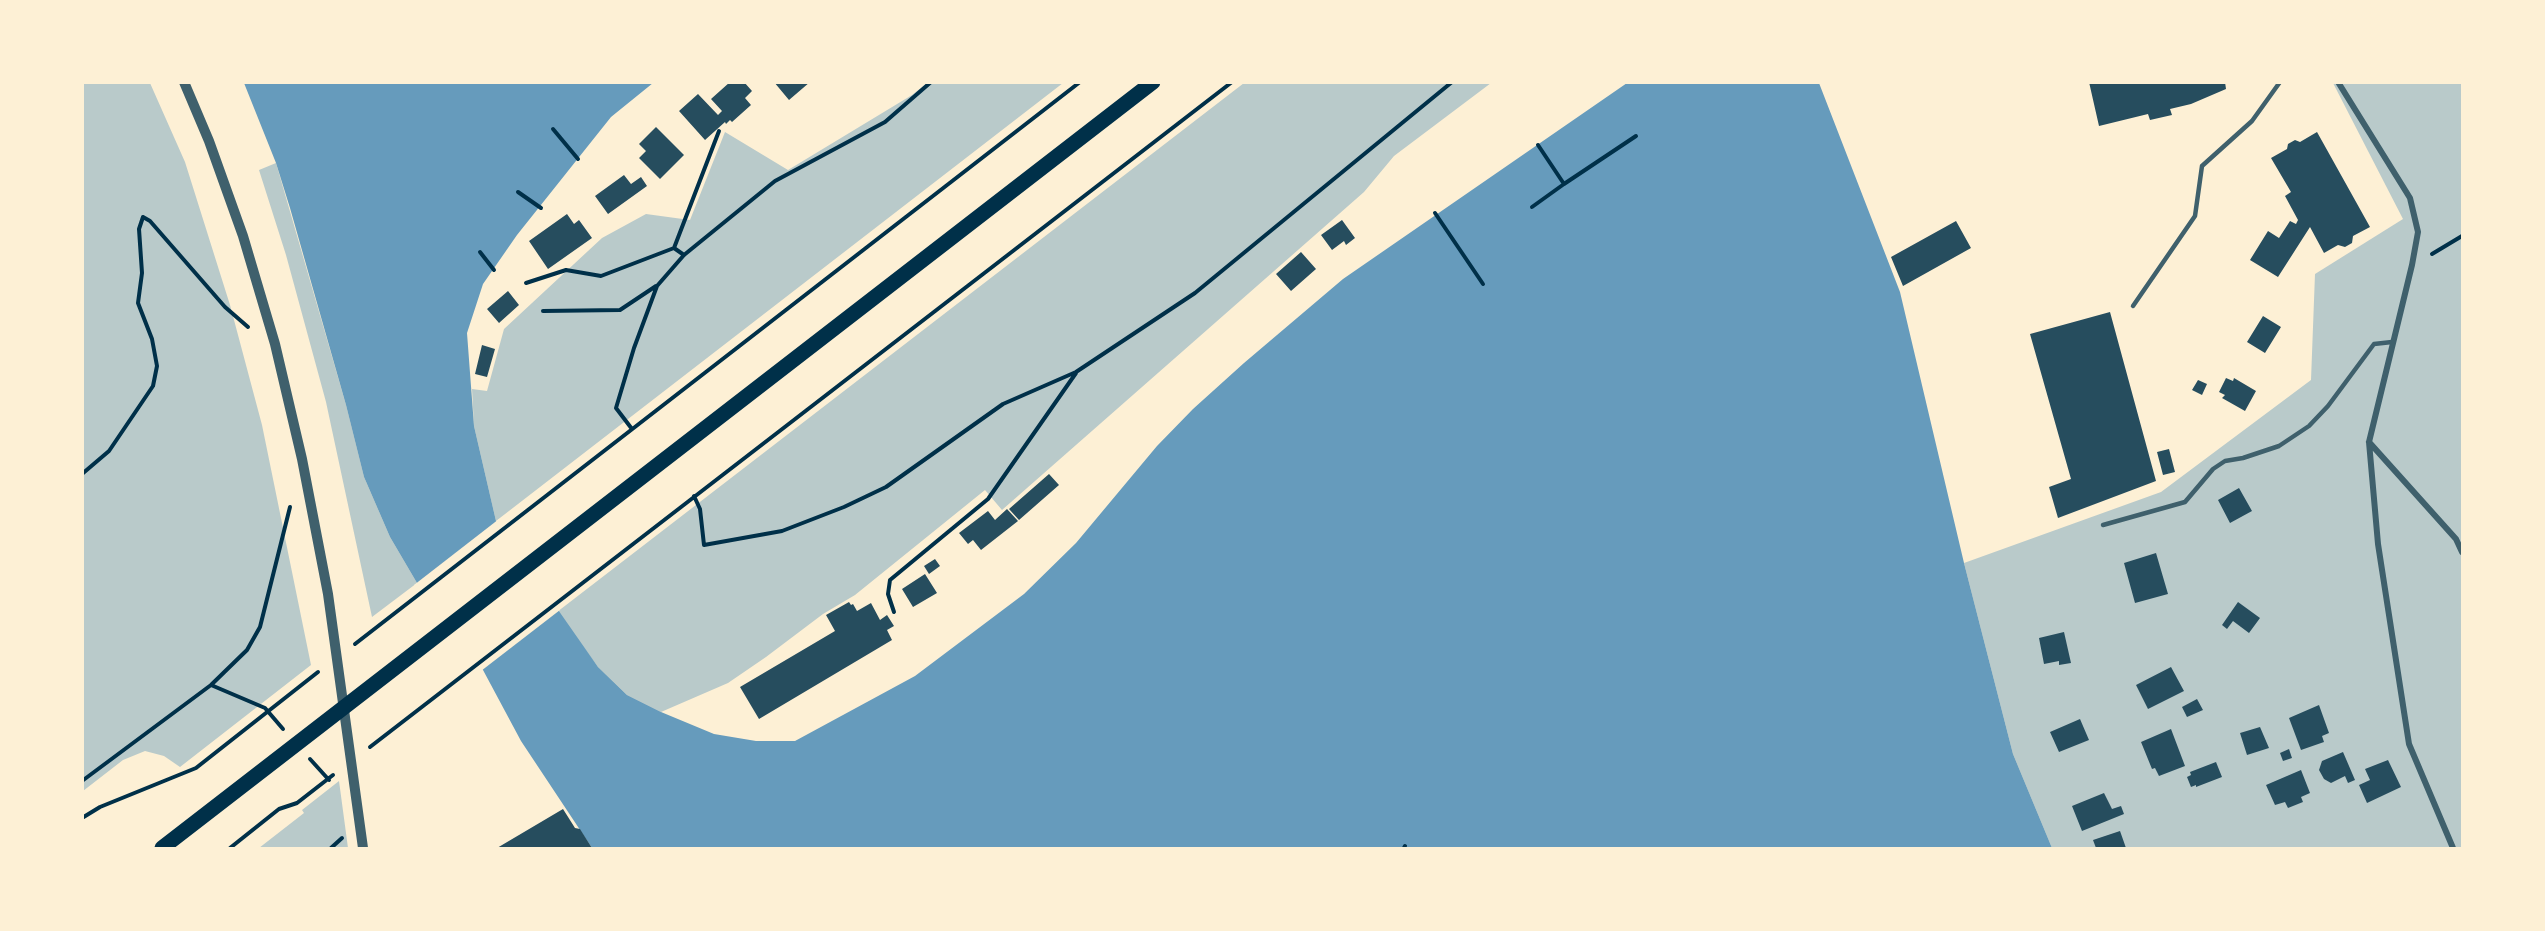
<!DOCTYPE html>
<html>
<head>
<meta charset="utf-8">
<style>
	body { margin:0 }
	#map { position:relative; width:2545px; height:931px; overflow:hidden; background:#fdf0d5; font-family:"Space Grotesk",sans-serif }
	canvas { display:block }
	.frame { position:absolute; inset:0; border:84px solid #fdf0d5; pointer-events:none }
</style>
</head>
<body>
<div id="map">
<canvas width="2545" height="931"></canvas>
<div class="frame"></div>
</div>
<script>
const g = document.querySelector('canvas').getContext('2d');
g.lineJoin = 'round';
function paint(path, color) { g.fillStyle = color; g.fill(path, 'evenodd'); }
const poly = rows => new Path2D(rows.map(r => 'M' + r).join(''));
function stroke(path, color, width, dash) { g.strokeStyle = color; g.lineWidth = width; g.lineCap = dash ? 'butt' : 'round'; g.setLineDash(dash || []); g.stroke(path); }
const green = poly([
	[83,83,150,83,185,162,230,305,262,425,311,665,180,767,164,756,145,751,123,760,83,791],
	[927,83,1063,83,496,521,474,426,472,389,487,391,504,329,602,238,646,214,690,220,725,132,788,170,912,95],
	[1244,83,1491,83,1394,156,1364,192,1002,510,985,490,855,595,823,614,766,657,728,683,661,712,627,695,598,667,557,612],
	[2333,83,2462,83,2462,848,2052,848,2013,754,1964,563,2161,492,2311,380,2315,274,2403,219],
	[276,163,346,405,364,477,390,537,417,583,372,617,326,402,286,255,259,170],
	[339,781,348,848,259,848,304,813,302,810]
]);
const water = poly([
	[244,83,653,83,611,117,517,235,483,284,467,333,474,426,496,521,598,667,627,695,661,712,714,734,756,741,795,741,915,676,1024,594,1076,543,1157,446,1193,409,1244,363,1343,279,1627,83,1819,83,1900,292,1964,563,2013,754,2052,848,592,848,521,741,483,670,417,583,390,537,364,477,346,405,290,208,276,163]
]);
const pier = poly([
	[499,519,560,610,481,671,414,585]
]);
const building = poly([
	[730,82,744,82,752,91,745,98,751,105,732,122,730,120,726,124,725,122,705,140,679,111,698,94,718,115,722,111,711,99],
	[774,82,810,82,789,100],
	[2089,82,2225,82,2226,89,2191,104,2170,109,2172,115,2150,120,2148,114,2099,126],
	[656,127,684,155,660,179,639,158,646,151,639,144],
	[2317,132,2370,227,2353,236,2352,243,2345,247,2338,245,2324,253,2310,227,2278,277,2250,260,2268,231,2279,238,2290,221,2296,224,2298,220,2285,196,2291,192,2271,158,2287,149,2288,144,2295,140,2300,142],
	[624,175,631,184,641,177,647,186,608,214,595,196],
	[567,214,574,224,579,220,592,238,548,269,529,241],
	[1342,220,1355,238,1346,245,1344,241,1332,250,1321,235],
	[1956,221,1971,248,1903,286,1891,257],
	[1301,252,1316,269,1291,291,1276,274],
	[508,291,519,305,499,323,487,309],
	[2110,312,2156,481,2058,518,2049,487,2071,479,2030,334],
	[2263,316,2281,327,2265,353,2247,342],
	[482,345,495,349,487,377,475,374],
	[2226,378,2233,381,2234,378,2256,391,2245,411,2222,398,2225,395,2219,392],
	[2198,380,2207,384,2202,395,2192,390],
	[2169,449,2175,472,2163,475,2157,452],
	[1049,474,1059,485,1019,520,1009,509],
	[2239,488,2252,511,2230,523,2218,500],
	[1007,509,1018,521,981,550,973,540,968,544,959,533,988,511,995,520],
	[2156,553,2168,594,2135,603,2124,563],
	[935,559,940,566,929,574,924,566],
	[925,574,937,593,913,607,902,589],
	[849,602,851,605,853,604,857,611,871,603,880,620,887,615,894,626,887,630,892,640,759,719,740,687,835,631,826,615],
	[2238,602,2260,618,2249,633,2233,621,2227,629,2222,625],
	[2064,632,2071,663,2059,665,2059,661,2044,664,2039,638],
	[2171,667,2184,691,2148,709,2136,685],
	[2197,699,2203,710,2187,717,2182,707],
	[2319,705,2329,733,2322,736,2324,742,2301,750,2289,718],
	[2080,719,2089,740,2059,752,2050,732],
	[2260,727,2269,748,2247,755,2240,733],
	[2171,729,2185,766,2159,776,2155,768,2152,769,2141,742],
	[2289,749,2292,758,2283,761,2280,753],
	[2343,752,2355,780,2348,783,2345,776,2331,783,2324,779,2319,770,2322,761],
	[2388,760,2401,787,2367,803,2359,785,2370,780,2365,769],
	[2216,762,2222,777,2196,787,2196,785,2191,787,2187,777,2191,775,2190,772],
	[2301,770,2310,793,2301,797,2303,802,2288,808,2285,802,2275,805,2266,785],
	[2104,793,2112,809,2121,806,2124,814,2082,831,2072,806],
	[563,809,575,828,580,829,592,848,497,848],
	[2120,831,2126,848,2096,848,2093,840]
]);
const path = poly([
	[553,129,578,159],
	[1538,145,1564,184,1636,136],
	[518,192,541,208],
	[1532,207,1564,184],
	[1435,213,1483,284],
	[674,248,684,255],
	[480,252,494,270],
	[2432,254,2462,236],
	[526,283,566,270,601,276,674,248,719,131],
	[543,311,620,310,656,286],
	[632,429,616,408,634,348,657,286,684,255,775,181,885,122,931,82],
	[82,474,109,451,153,386,157,366,152,339,138,303,142,273,139,229,143,217,150,221,225,307,248,327],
	[694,496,700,509,704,545,782,531,844,507,886,487,1003,404,1076,372,1195,293,1452,82],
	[894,612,888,594,890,580,988,499,1076,373],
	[355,644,1080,82],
	[211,685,265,708,283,729],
	[370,747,1232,82],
	[310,759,329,780],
	[82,781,211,685,247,650,260,627,290,507],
	[82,818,100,807,196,768,318,672],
	[230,848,279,809,297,803,333,775],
	[331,848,342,838],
	[1404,848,1405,846]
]);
const service = poly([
	[2133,306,2195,216,2202,166,2252,121,2280,82],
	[2103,525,2185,502,2213,469,2225,461,2243,458,2279,446,2309,426,2328,406,2374,344,2392,342]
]);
const minor = poly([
	[2338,82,2410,198,2418,232,2412,265,2369,442,2378,544,2409,744,2453,848],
	[2369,442,2456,539,2462,552]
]);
const tertiary = poly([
	[184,82,209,141,243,236,275,344,302,459,328,594,363,848]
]);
const primary = poly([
	[162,848,1153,82]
]);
paint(green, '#b9caca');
paint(water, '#669bbc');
paint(pier, '#fdf0d5');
paint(building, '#264d5e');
stroke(path, '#003049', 4);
stroke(service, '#3f606c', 4.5);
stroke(minor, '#3f606c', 6);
stroke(tertiary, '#3f606c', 10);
stroke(primary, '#003049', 15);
</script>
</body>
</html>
